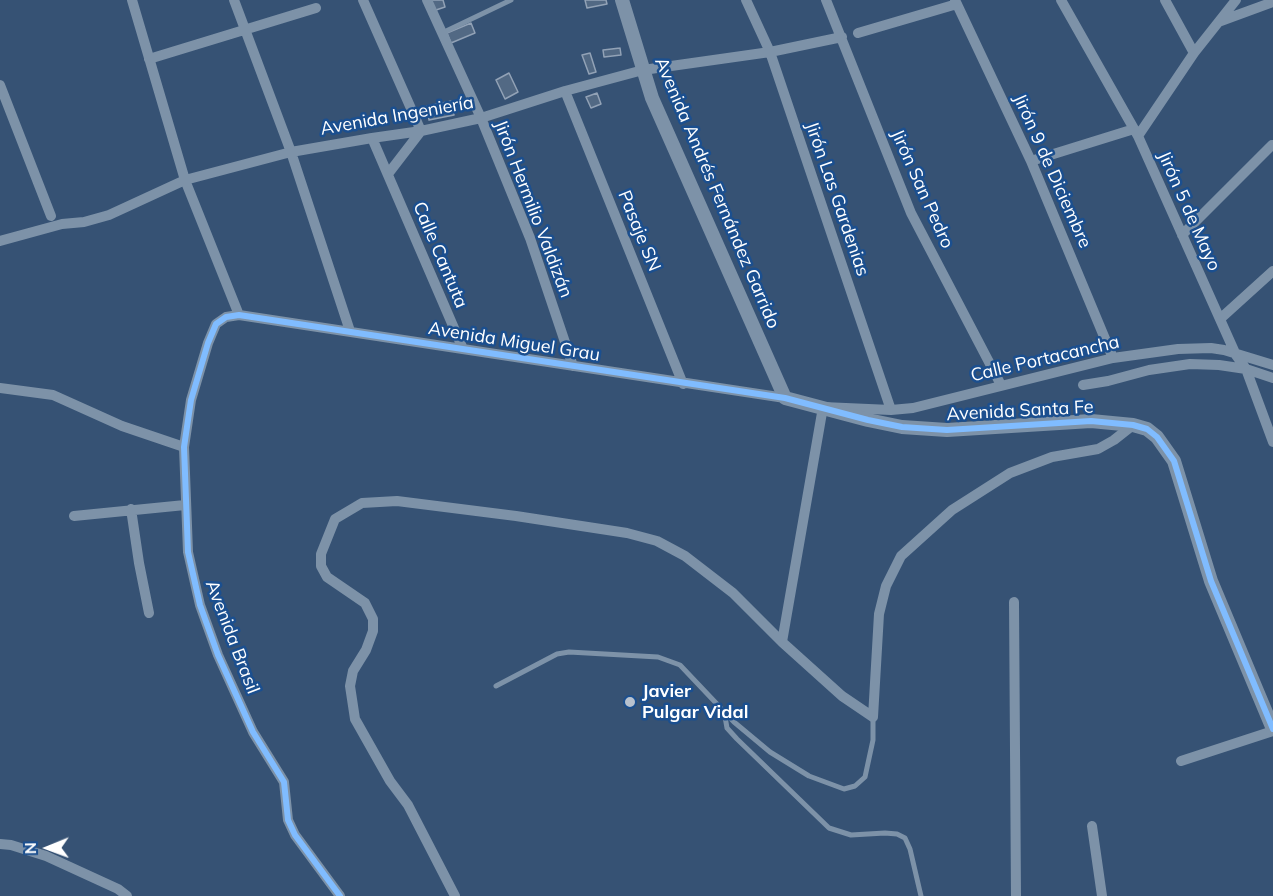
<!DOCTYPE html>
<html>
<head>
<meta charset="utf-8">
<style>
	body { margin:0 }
	#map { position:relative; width:1273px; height:896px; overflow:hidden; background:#365274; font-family:Mulish,sans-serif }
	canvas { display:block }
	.north { position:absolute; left:18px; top:818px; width:60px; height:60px; -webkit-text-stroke:4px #1b4f8f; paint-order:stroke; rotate:269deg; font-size:16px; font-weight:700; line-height:24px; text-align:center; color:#fff }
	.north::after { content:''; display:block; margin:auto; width:21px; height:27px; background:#fff; clip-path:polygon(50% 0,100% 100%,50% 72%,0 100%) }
</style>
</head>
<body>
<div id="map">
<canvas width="1273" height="896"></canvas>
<div class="north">N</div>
</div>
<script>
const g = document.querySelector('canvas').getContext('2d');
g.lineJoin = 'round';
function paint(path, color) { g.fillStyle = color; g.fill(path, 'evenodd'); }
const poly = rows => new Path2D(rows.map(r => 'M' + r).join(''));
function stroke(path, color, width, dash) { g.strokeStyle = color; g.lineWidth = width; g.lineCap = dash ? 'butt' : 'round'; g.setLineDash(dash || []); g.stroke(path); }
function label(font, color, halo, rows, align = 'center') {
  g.font = font + ' Mulish,sans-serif'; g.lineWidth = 5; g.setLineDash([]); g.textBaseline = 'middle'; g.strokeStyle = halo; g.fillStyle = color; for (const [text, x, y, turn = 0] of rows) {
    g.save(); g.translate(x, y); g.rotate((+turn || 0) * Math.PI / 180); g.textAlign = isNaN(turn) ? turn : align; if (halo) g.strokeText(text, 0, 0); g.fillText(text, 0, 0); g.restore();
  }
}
const building = poly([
	[431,0,443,0,445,7,433,11,431,0],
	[585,0,606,0,607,4,587,8,585,0],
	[471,23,475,33,451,43,447,33,471,23],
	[620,48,621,55,604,57,603,50,620,48],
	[590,53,596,72,589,74,582,55,590,53],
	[509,73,518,92,505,99,496,80,509,73],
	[597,93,601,104,591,108,586,97,597,93],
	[452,101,454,115,429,120,427,106,452,101]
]);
const service = poly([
	[442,33,511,0],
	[496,686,557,654,569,652,658,657,680,665,734,722,770,752,809,776,844,789,855,786,865,777,873,740,873,717],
	[724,711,727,728,737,739,829,828,851,835,885,833,897,834,905,838,910,849,921,896]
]);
const minor = poly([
	[132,0,185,180,239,315],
	[234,0,291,152,350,331],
	[363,0,421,131,388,174],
	[427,0,481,118,530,238,573,366],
	[746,0,770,52,891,410],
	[826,0,911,213,1001,385],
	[955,0,1031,161,1113,358],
	[1061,0,1138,136,1236,355,1246,369,1273,442],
	[1165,0,1194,53],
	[1221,21,1273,2],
	[858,33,957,4],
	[149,59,316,8],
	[0,85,51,216],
	[565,91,683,384],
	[1138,136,1194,53,1236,0],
	[372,138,463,349],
	[1031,161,1134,129],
	[1182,235,1272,145],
	[0,241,62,224,84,222,109,215,185,180,291,152,372,138,421,131,481,118,565,91,643,70,770,52,842,37],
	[1220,319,1273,271],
	[1083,385,1108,381,1149,370,1190,364,1219,365,1246,369,1273,378],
	[0,388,53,395,122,426,184,447],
	[131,509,139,563,149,613],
	[74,516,185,505],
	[1014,602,1016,896],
	[782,642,823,407,891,410,913,408,1113,358,1178,349,1211,348,1224,350,1273,365],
	[873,717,879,614,886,586,901,556,952,510,1010,473,1052,457,1098,449,1114,440,1133,425],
	[1181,761,1273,731],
	[1092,826,1102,896],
	[0,844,11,845,46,856,118,889,127,896],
	[340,896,295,835,288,820,284,782,253,732,218,655,200,605,188,552,184,447,191,400,208,343,216,324,226,317,239,315,785,398],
	[455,896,408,805,390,781,355,719,350,686,353,671,366,650,373,631,373,619,365,603,327,577,321,566,321,554,335,519,362,503,397,501,516,516,627,533,657,541,685,556,733,593,782,642,842,696,873,717]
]);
const tertiary = poly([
	[622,0,652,98,785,398,868,420,902,427,947,430,1091,421,1133,425,1147,429,1157,437,1174,461,1211,581,1273,729]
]);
const cycleway = poly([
	[340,896,295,835,288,820,284,782,253,732,218,655,200,605,188,552,184,447,191,400,208,343,216,324,226,317,239,315,785,398,868,420,902,427,947,430,1091,421,1133,425,1147,429,1157,437,1174,461,1211,581,1273,729]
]);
const markers = [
	[630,702,6,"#b9c2ce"]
];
const streetNames = [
	["Avenida Ingeniería",397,116,-10],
	["Jirón 9 de Diciembre",1052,171,66],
	["Jirón San Pedro",922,189,66],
	["Avenida Andrés Fernández Garrido",717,193,67],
	["Jirón Las Gardenias",837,199,71],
	["Jirón Hermilio Valdizán",533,209,69],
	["Jirón 5 de Mayo",1189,211,66],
	["Pasaje SN",639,231,68],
	["Calle Cantuta",440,255,67],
	["Avenida Miguel Grau",514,342,9],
	["Calle Portacancha",1045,359,-13],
	["Avenida Santa Fe",1020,411,-3],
	["Avenida Brasil",232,637,69]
];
const poiNames = [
	["Javier",642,692],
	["Pulgar Vidal",642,713]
];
paint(building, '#526984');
stroke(building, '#92a2b6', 1.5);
stroke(service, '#7d92a8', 5);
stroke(minor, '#7d92a8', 10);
stroke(tertiary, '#7d92a8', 14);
stroke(cycleway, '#80bcff', 6);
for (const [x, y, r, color] of markers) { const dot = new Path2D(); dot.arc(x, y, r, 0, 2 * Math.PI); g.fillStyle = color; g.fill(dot); stroke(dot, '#1b4f8f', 2); }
label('18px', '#fff', '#1b4f8f', streetNames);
label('bold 18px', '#fff', '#1b4f8f', poiNames, 'left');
</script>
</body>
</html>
